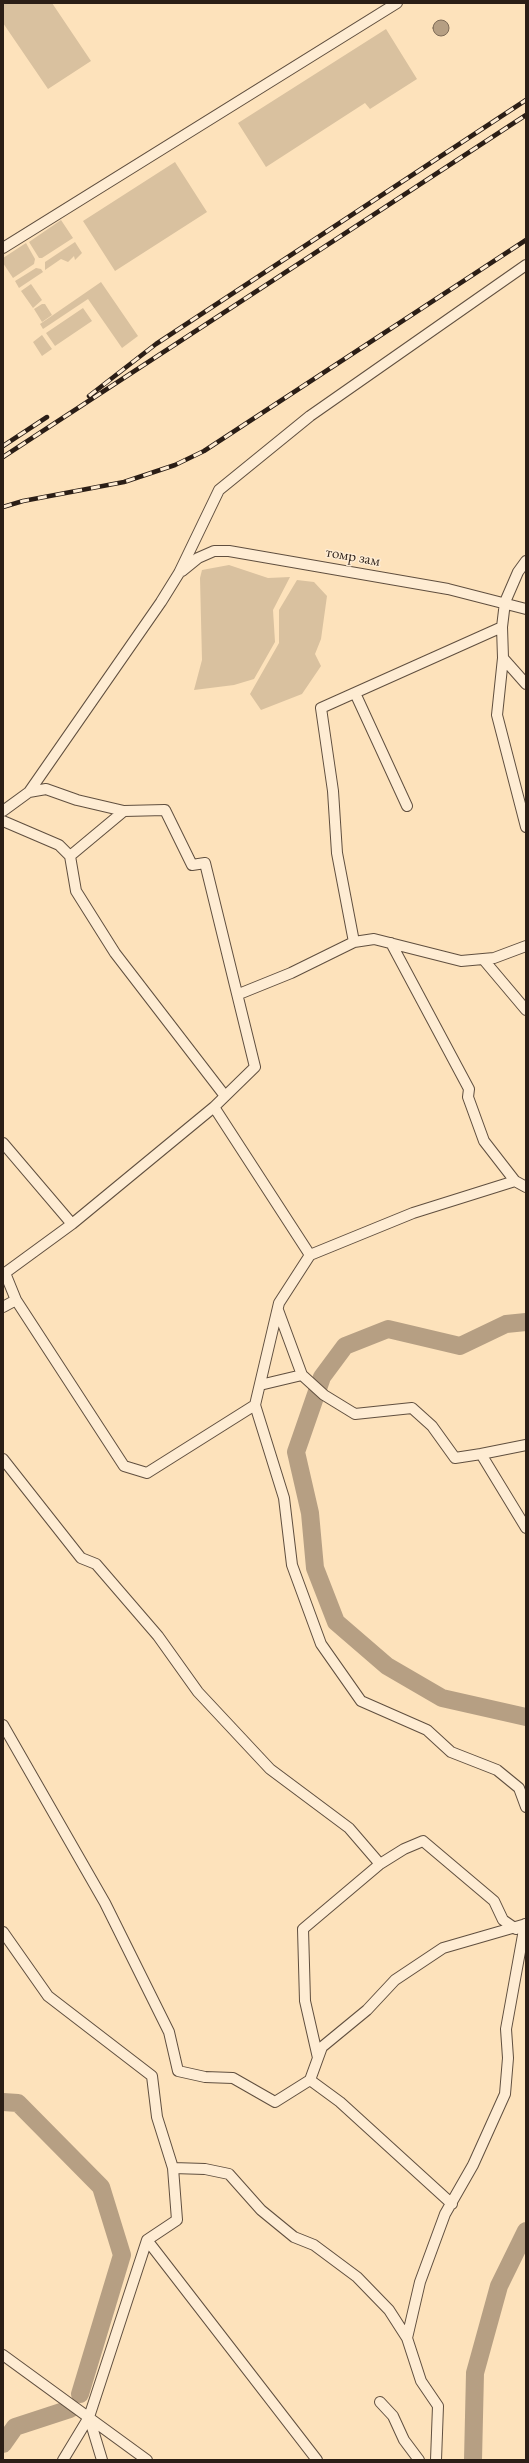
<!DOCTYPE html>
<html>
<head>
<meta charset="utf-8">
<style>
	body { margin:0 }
	#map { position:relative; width:529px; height:2463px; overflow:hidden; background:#fde2bb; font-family:"EB Garamond",serif }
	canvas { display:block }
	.frame { position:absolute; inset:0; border:4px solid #2b1e16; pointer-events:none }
</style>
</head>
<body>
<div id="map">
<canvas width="529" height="2463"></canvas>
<div class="frame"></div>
</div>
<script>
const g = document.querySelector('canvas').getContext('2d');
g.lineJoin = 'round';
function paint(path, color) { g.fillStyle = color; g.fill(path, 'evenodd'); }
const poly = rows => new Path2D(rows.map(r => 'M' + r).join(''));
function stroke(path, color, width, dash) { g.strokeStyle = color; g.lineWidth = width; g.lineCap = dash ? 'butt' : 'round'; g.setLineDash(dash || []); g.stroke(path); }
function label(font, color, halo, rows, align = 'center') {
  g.font = font + ' "EB Garamond",serif'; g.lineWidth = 3; g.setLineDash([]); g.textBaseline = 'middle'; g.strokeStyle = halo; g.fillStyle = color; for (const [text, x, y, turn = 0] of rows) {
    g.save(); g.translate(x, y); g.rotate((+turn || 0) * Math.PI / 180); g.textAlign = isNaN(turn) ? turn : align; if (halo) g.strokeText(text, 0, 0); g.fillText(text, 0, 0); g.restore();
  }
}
const green = poly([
	[3,3,52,3,91,61,48,89,3,23],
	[386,29,417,79,370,109,365,103,266,167,238,123],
	[175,162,207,212,115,271,83,221],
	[61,220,73,238,42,258,39,258,29,242],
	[75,242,82,253,75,260,74,256,68,262,61,259,45,270,45,262],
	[26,243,35,259,34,264,13,278,3,263,3,258],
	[36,268,41,269,43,272,19,288,15,281],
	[101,282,138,336,122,348,88,299,43,329,40,324],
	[31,284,42,300,33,308,21,291],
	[42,304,45,304,52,315,42,322,34,309],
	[83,308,92,321,55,346,46,333],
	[42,335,52,349,42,356,33,342],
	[229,565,268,578,290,577,273,610,275,642,254,679,234,685,194,690,202,660,200,578,202,570],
	[297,580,314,582,327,596,321,639,315,654,321,666,302,694,261,710,250,694,279,643,279,610]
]);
const water = poly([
	'433 28a8 8 0 1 1 16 0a8 8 0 1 1-16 0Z'
]);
const river = poly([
	[526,1322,506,1324,460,1346,388,1329,345,1346,322,1377,296,1452,310,1513,315,1568,336,1622,387,1666,442,1698,526,1717],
	[3,2102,18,2103,101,2187,122,2255,80,2394],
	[3,2444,15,2427,70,2409],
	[473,2460,475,2373,499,2286,526,2231]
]);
const minor = poly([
	[3,248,397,3],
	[526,561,518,572,505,602,502,627,503,658,497,715,526,827],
	[182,571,198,558,214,551,229,551,448,589,526,609],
	[503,658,526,684],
	[355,693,407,806],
	[29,792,46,789,77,800,124,811,165,810,192,865,205,863,255,1067,214,1107,310,1255,413,1213,515,1181,526,1187],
	[3,811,29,792,161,602,179,573,219,490,310,416,526,265],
	[3,821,59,845,70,856,124,811],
	[70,856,76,891,115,953,225,1096],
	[354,942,337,853,333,791,321,708,502,627],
	[391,943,469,1089,468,1097,484,1141,515,1181],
	[483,959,526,1010],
	[239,994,291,973,354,942,374,939,461,961,494,958,526,946],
	[3,1143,72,1224],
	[16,1300,124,1466,147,1473,255,1405,279,1303,310,1255],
	[3,1307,16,1300,5,1273,72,1224,214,1107],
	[278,1310,302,1375,324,1395,355,1414,412,1408,432,1426,455,1458,481,1454,526,1528],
	[260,1385,302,1375],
	[255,1405,284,1498,292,1565,321,1644,361,1701,427,1730,451,1752,497,1770,519,1788,526,1807],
	[481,1454,526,1445],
	[3,1459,81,1558,96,1564,158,1636,198,1692,270,1769,349,1828,380,1864,303,1929,305,2001,318,2058],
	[3,1725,105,1903,169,2032,178,2071,205,2077,233,2078,275,2102,310,2080,322,2047,367,2010,395,1980,443,1948,526,1924],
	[380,1864,404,1849,423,1841,494,1901,503,1920,516,1929],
	[3,1932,48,1996,152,2076,157,2117,173,2168,205,2169,229,2174,261,2210,294,2237,314,2245,357,2277,389,2310,407,2338,421,2381,438,2406,436,2460],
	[310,2080,340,2102,452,2204],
	[147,2240,317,2460],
	[407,2338,420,2282,445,2214,473,2165,505,2094,508,2058,506,2029,525,1924],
	[3,2355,147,2460],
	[380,2402,393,2416,404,2440,419,2460],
	[89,2417,102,2460],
	[63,2460,89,2417,147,2240,177,2220,173,2168]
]);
const rail = poly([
	[89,396,156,344,526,100],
	[3,446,47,417],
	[3,457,526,115],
	[3,507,23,501,124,482,175,465,204,451,526,240]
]);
const streetNames = [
	["томр зам",353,557,10]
];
paint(green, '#d9c19f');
paint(water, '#b69f83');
stroke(water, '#7e6b57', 1);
stroke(river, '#b69f83', 18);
stroke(minor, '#604f3f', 12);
stroke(minor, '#feecd3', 10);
stroke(rail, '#2b1e16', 4.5);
stroke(rail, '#feecd3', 3, [9]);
label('15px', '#2b1e16', '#feecd3', streetNames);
</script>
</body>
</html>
